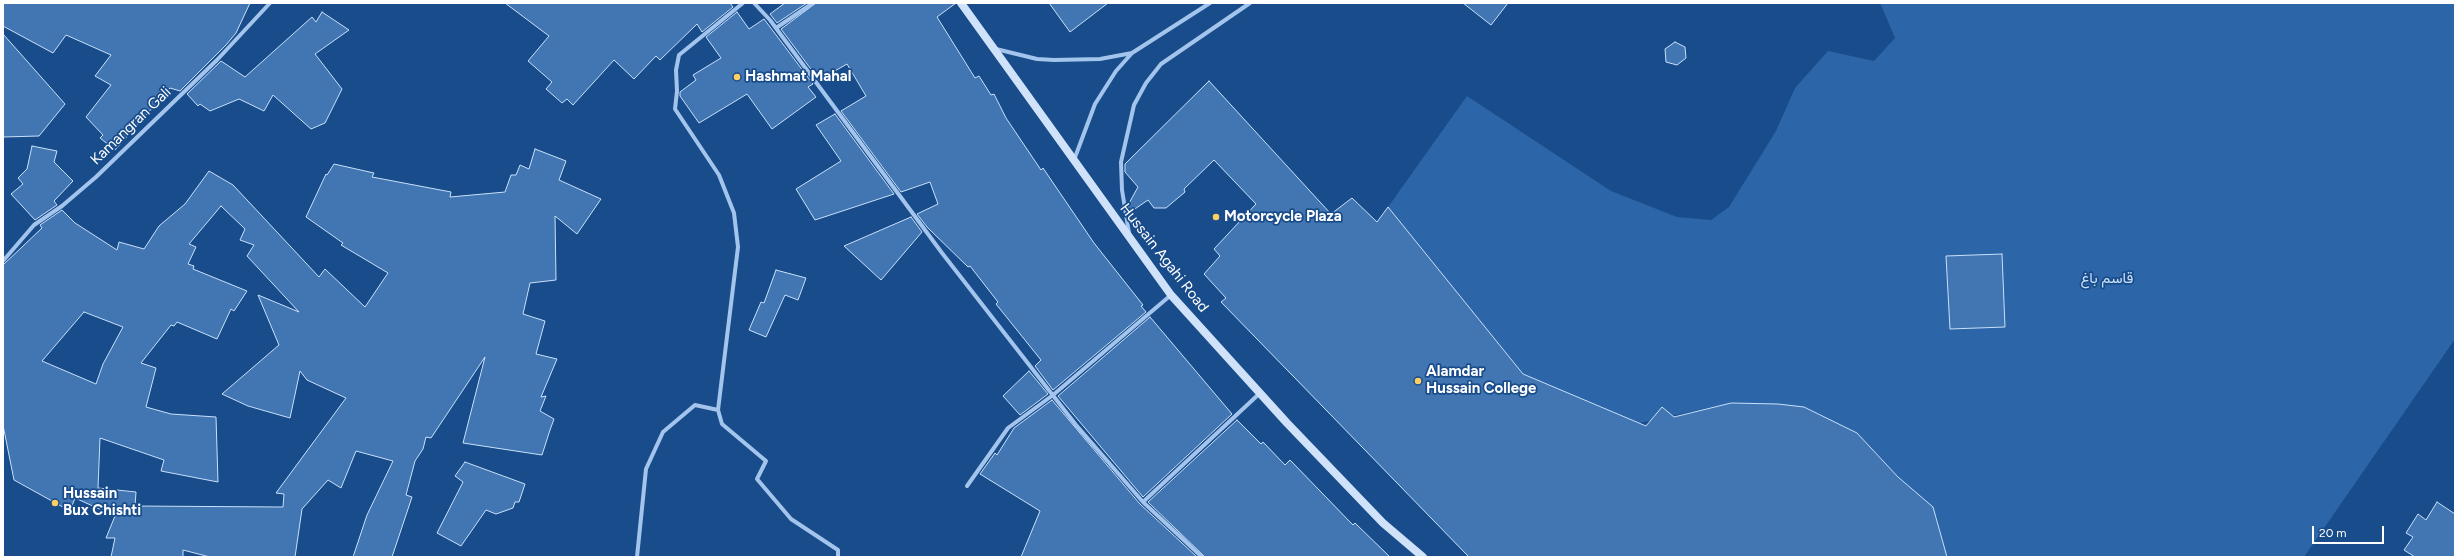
<!DOCTYPE html>
<html>
<head>
<meta charset="utf-8">
<style>
	body { margin:0 }
	#map { position:relative; width:2458px; height:560px; overflow:hidden; background:#194c8a; font-family:Figtree,sans-serif }
	canvas { display:block }
	.frame { position:absolute; inset:0; border:4px solid #fff; pointer-events:none }
	.scale { position:absolute; left:2312px; top:526px; width:72px; height:18px; box-sizing:border-box; border:2px solid #fff; border-top:0; padding-left:5px; font-size:12px; line-height:14px; white-space:nowrap; color:#fff; -webkit-text-stroke:3px #194c8a; paint-order:stroke }
</style>
</head>
<body>
<div id="map">
<canvas width="2458" height="560"></canvas>
<div class="frame"></div>
<div class="scale">20 m</div>
</div>
<script>
const g = document.querySelector('canvas').getContext('2d');
g.lineJoin = 'round';
function paint(path, color) { g.fillStyle = color; g.fill(path, 'evenodd'); }
const poly = rows => new Path2D(rows.map(r => 'M' + r).join(''));
function stroke(path, color, width, dash) { g.strokeStyle = color; g.lineWidth = width; g.lineCap = dash ? 'butt' : 'round'; g.setLineDash(dash || []); g.stroke(path); }
function label(font, color, halo, rows, align = 'center') {
  g.font = font + ' Figtree,Vazirmatn,sans-serif'; g.lineWidth = 3.5; g.setLineDash([]); g.textBaseline = 'middle'; g.strokeStyle = halo; g.fillStyle = color; for (const [text, x, y, turn = 0] of rows) {
    g.save(); g.translate(x, y); g.rotate((+turn || 0) * Math.PI / 180); g.textAlign = isNaN(turn) ? turn : align; if (halo) g.strokeText(text, 0, 0); g.fillText(text, 0, 0); g.restore();
  }
}
const green = poly([
	[1880,3,2455,3,2455,339,2304,557,1946,557,1937,518,1857,433,1804,407,1731,403,1639,423,1523,374,1388,207,1467,96,1611,191,1677,217,1711,220,1729,207,1776,131,1795,88,1828,51,1874,61,1895,38]
]);
const building = poly([
	[3,3,250,3,236,33,226,45,180,91,170,88,115,150,100,138,103,135,86,117,111,85,95,76,111,55,66,35,53,53,3,26,3,3],
	[505,3,730,3,733,7,702,32,697,24,660,60,656,56,634,79,614,60,573,105,567,99,562,103,546,89,552,82,528,61,549,36,505,3],
	[785,3,807,3,777,23,770,14,785,3],
	[816,3,956,3,937,17,975,78,979,76,991,95,994,94,1006,118,1041,170,1043,168,1094,243,1143,305,1141,306,1146,312,1053,390,1035,366,1041,360,996,304,998,302,970,266,968,267,927,227,917,214,938,204,930,182,901,192,841,111,866,96,847,64,819,80,781,29,816,3],
	[1049,3,1108,3,1070,32,1049,3],
	[1463,3,1508,3,1491,25,1463,3],
	[322,12,349,30,315,54,342,89,325,123,311,129,273,95,264,111,239,99,210,111,200,104,198,106,187,94,221,61,245,77,312,17,316,22,322,12],
	[737,12,749,29,764,19,813,84,808,87,816,97,772,129,747,94,699,123,680,96,680,92,696,80,693,75,721,58,706,37,737,12],
	[3,34,65,104,39,136,3,137,3,34],
	[1675,42,1685,47,1686,58,1677,65,1666,62,1665,49,1675,42],
	[1209,81,1331,214,1352,198,1377,222,1388,207,1523,374,1646,426,1662,407,1674,417,1731,403,1778,404,1804,407,1857,433,1898,477,1933,507,1947,557,1469,557,1221,302,1226,298,1204,274,1220,256,1214,249,1256,204,1214,160,1184,189,1185,192,1166,208,1154,208,1148,200,1129,213,1128,205,1138,187,1125,172,1125,164,1209,81],
	[835,114,894,194,815,220,796,189,841,161,816,125,835,114],
	[32,146,57,151,54,162,73,181,54,201,57,205,35,220,11,194,23,184,18,178,27,169,32,146],
	[535,149,566,161,559,180,601,199,577,234,555,216,556,280,530,283,523,314,545,321,536,354,557,359,541,397,546,396,540,411,554,419,550,430,542,455,463,443,485,357,431,438,426,437,423,449,415,461,406,495,412,497,392,557,353,557,367,515,393,461,356,451,341,488,328,480,302,509,295,557,210,557,183,550,183,557,111,557,115,538,106,538,115,516,75,498,70,511,14,480,3,425,3,265,42,228,40,225,62,210,75,223,117,250,119,242,144,249,159,226,185,204,209,171,233,185,319,277,325,269,365,307,388,273,341,245,343,243,306,217,326,174,327,175,334,164,374,173,372,177,451,192,450,197,505,192,511,175,516,175,520,165,529,169,535,149],
	[221,206,245,229,240,240,254,245,247,256,299,312,258,295,279,345,222,394,248,406,290,418,300,371,307,380,346,398,276,493,284,494,283,507,135,506,136,492,98,488,100,438,164,460,161,471,218,482,216,417,171,414,146,407,156,368,141,363,171,325,174,326,177,322,217,339,231,309,234,311,247,291,193,269,194,266,188,264,196,247,189,244,221,206],
	[84,312,123,327,103,364,96,384,42,361,84,312],
	[911,217,922,232,881,280,844,246,911,217],
	[2002,254,2005,327,1950,329,1946,256,2002,254],
	[776,270,806,278,798,300,785,295,766,337,749,330,761,302,764,303,776,270],
	[1150,317,1232,414,1143,497,1058,396,1150,317],
	[1029,371,1048,394,1020,415,1003,396,1029,371],
	[1052,400,1140,504,1197,557,1021,557,1040,511,980,474,995,453,997,455,1014,428,1052,400],
	[1237,420,1261,444,1263,442,1285,465,1290,460,1353,525,1355,523,1390,557,1205,557,1148,502,1237,420],
	[465,462,525,484,519,502,515,502,513,508,496,514,486,510,461,546,437,533,463,482,455,476,465,462],
	[2437,502,2455,514,2455,557,2415,557,2404,550,2413,537,2406,533,2418,514,2426,520,2437,502]
]);
const street = poly([
	[754,3,770,20,942,253,1076,425,1143,502,1202,557],
	[776,28,813,3],
	[996,49,1037,59,1054,60,1100,59,1132,53],
	[1074,160,1095,104,1116,71,1132,53,1210,3],
	[1129,233,1122,190,1121,162,1134,105,1146,83,1161,64,1250,3],
	[3,261,34,225,62,206,96,177,217,60,270,3],
	[718,410,738,247,734,213,719,175,675,109,677,91,676,70,679,55,743,3],
	[967,486,1008,428,1053,395,1171,295],
	[1143,502,1260,393],
	[637,557,646,469,663,432,695,405,718,410,722,424,766,461,757,479,791,519,838,550,838,557]
]);
const secondary = poly([
	[961,3,1171,295,1287,423,1383,523,1423,557]
]);
const markers = [
	[737,77,4,"#ffd060"],
	[1216,217,4,"#ffd060"],
	[1418,381,4,"#ffd060"],
	[55,503,4,"#ffd060"]
];
const poiNames = [
	["Hashmat Mahal",745,77],
	["Motorcycle Plaza",1224,217],
	["Alamdar",1426,372],
	["Hussain College",1426,389],
	["Hussain",63,494],
	["Bux Chishti",63,511]
];
const streetNames = [
	["Kamangran Gali",131,126,-44],
	["Hussain Agahi Road",1164,258,52]
];
const parkNames = [
	["قاسم باغ",2107,279]
];
paint(green, '#2c66a8');
paint(building, '#4276b3');
stroke(building, '#c9e0fa', 1);
stroke(street, '#a3c5ed', 4);
stroke(secondary, '#d0e2fa', 8);
for (const [x, y, r, color] of markers) { const dot = new Path2D(); dot.arc(x, y, r, 0, 2 * Math.PI); g.fillStyle = color; g.fill(dot); stroke(dot, '#194c8a', 1.5); }
label('bold 15px', '#fff', '#194c8a', poiNames, 'left');
label('15px', '#fff', '#194c8a', streetNames);
label('15px', '#c9e0fa', '#194c8a', parkNames);
</script>
</body>
</html>
